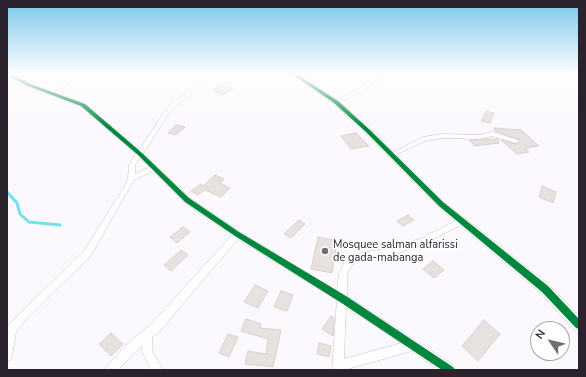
<!DOCTYPE html>
<html>
<head>
<meta charset="utf-8">
<style>
	body { margin:0 }
	#map { position:relative; width:586px; height:377px; overflow:hidden; background:#fbf9fd; font-family:"Nunito Sans",sans-serif }
	canvas { display:block }
	.frame { position:absolute; inset:0; border:8px solid #2a232d; pointer-events:none }
	.north { position:absolute; left:530px; top:321px; width:40px; height:40px; box-sizing:border-box; background:#fff; border:1px solid #aaa7ab; border-radius:50%; rotate:305deg; font-size:11px; font-weight:700; line-height:16px; text-align:center; color:#2a232d }
	.north::after { content:''; display:block; margin:auto; width:14px; height:18px; background:#736e76; clip-path:polygon(50% 0,100% 100%,50% 72%,0 100%) }
</style>
</head>
<body>
<div id="map">
<canvas width="586" height="377"></canvas>
<div class="frame"></div>
<div class="north">N</div>
</div>
<script>
const g = document.querySelector('canvas').getContext('2d');
g.lineJoin = 'round';
const poly = rows => new Path2D(rows.map(r => 'M' + r).join(''));
function stroke(path, color, width, dash) { g.strokeStyle = color; g.lineWidth = width; g.lineCap = dash ? 'butt' : 'round'; g.setLineDash(dash || []); g.stroke(path); }
function paint(path, color) { g.fillStyle = color; g.fill(path, 'evenodd'); }
function label(font, color, halo, rows, align = 'center') {
  g.font = font + ' "Nunito Sans",sans-serif'; g.lineWidth = 3; g.setLineDash([]); g.textBaseline = 'middle'; g.strokeStyle = halo; g.fillStyle = color; for (const [text, x, y, turn = 0] of rows) {
    g.save(); g.translate(x, y); g.rotate((+turn || 0) * Math.PI / 180); g.textAlign = isNaN(turn) ? turn : align; if (halo) g.strokeText(text, 0, 0); g.fillText(text, 0, 0); g.restore();
  }
}
const stream = poly([
	[7,192,17,203,20,214,29,222,60,225]
]);
const building = poly([
	[222,85,233,89,222,95,212,91,222,85],
	[486,111,494,113,490,123,481,121,486,111],
	[176,125,185,127,176,135,168,133,176,125],
	[494,128,521,130,539,146,525,148,529,152,517,154,501,140,516,144,520,142,520,140,495,131,494,128],
	[356,133,369,146,351,149,341,136,356,133],
	[488,139,498,139,499,143,475,146,469,140,488,139],
	[215,175,224,179,220,183,230,188,221,197,205,190,197,195,191,191,201,184,203,186,215,175],
	[542,186,556,192,553,203,539,197,542,186],
	[408,215,414,220,403,226,397,221,408,215],
	[299,220,305,224,291,238,284,234,299,220],
	[183,227,190,232,177,243,170,237,183,227],
	[318,237,337,241,332,273,311,269,318,237],
	[181,250,188,255,171,271,164,265,181,250],
	[433,261,444,270,434,278,423,269,433,261],
	[255,285,268,291,258,308,244,302,255,285],
	[281,291,293,295,287,311,274,307,281,291],
	[331,316,334,318,333,336,322,329,331,316],
	[246,319,261,324,260,328,281,330,273,367,245,364,248,351,266,354,268,339,241,331,246,319],
	[484,320,500,334,478,361,462,346,484,320],
	[111,333,123,344,111,356,99,344,111,333],
	[228,334,238,337,229,357,219,353,228,334],
	[319,343,331,346,329,357,317,354,319,343]
]);
const minor = poly([
	[7,74,10,74,31,84,58,94,58,91,70,74,74,74,62,91,63,96,85,104,139,150,163,114,173,102,197,86,209,74,213,74,201,88,177,104,167,116,143,154,190,198,240,232,337,291,339,274,346,259,360,253,391,248,422,238,459,219,465,219,466,221,465,223,428,242,391,256,361,260,352,265,347,274,347,296,454,366,456,370,440,370,412,351,344,370,332,370,337,300,238,239,160,331,152,337,152,350,163,370,151,370,142,351,142,346,134,353,118,370,105,370,107,366,126,345,152,323,232,235,184,202,153,171,134,180,90,257,28,317,16,332,12,356,11,360,7,361,7,326,22,311,84,251,124,187,128,179,129,165,136,154,81,106,27,86,7,76,7,74],
	[140,158,150,167,135,174,135,165,140,158],
	[346,307,401,343,344,359,346,307],
	[383,74,389,74,378,79,363,91,338,103,333,102,359,89,374,77,383,74],
	[492,132,518,140,519,141,516,143,492,136,480,139,442,138,425,141,393,156,389,156,388,155,423,137,442,134,480,135,492,132]
]);
const tertiary = poly([
	[291,74,298,74,338,101,371,129,444,202,549,285,579,316,579,331,574,330,541,293,438,206,365,133,334,103,291,74]
]);
const cycleway = poly([
	[7,74,10,74,30,84,85,104,142,153,189,198,239,232,346,296,453,367,455,370,442,370,340,302,235,236,185,202,138,155,81,106,28,86,7,75,7,74],
	[292,74,296,74,338,101,370,130,443,202,548,286,579,319,579,329,576,328,542,292,439,206,366,132,334,103,292,74]
]);
const markers = [
	[325,251,4,"#736e76"]
];
const poiNames = [
	["Mosquee salman alfarissi",333,245],
	["de gada-mabanga",333,258]
];
stroke(stream, '#73e0eb', 3);
paint(building, '#e7e2e0');
stroke(building, '#d7d2cf', 1);
stroke(minor, '#c7c3c9', 1);
stroke(tertiary, '#c7c3c9', 1);
paint(minor, '#fefeff');
paint(tertiary, '#fefeff');
paint(cycleway, '#00873e');
const sky = g.createLinearGradient(0, 0, 0, 127);
sky.addColorStop(0, '#79c6e9');
sky.addColorStop(0.58, '#fdfcfe');
sky.addColorStop(1, '#fdfcfe00');
g.fillStyle = sky;
g.fillRect(0, 0, 586, 127);
for (const [x, y, r, color] of markers) { const dot = new Path2D(); dot.arc(x, y, r, 0, 2 * Math.PI); g.fillStyle = color; g.fill(dot); stroke(dot, '#fff', 1.5); }
label('11px', '#2a232d', '#fff', poiNames, 'left');
</script>
</body>
</html>
